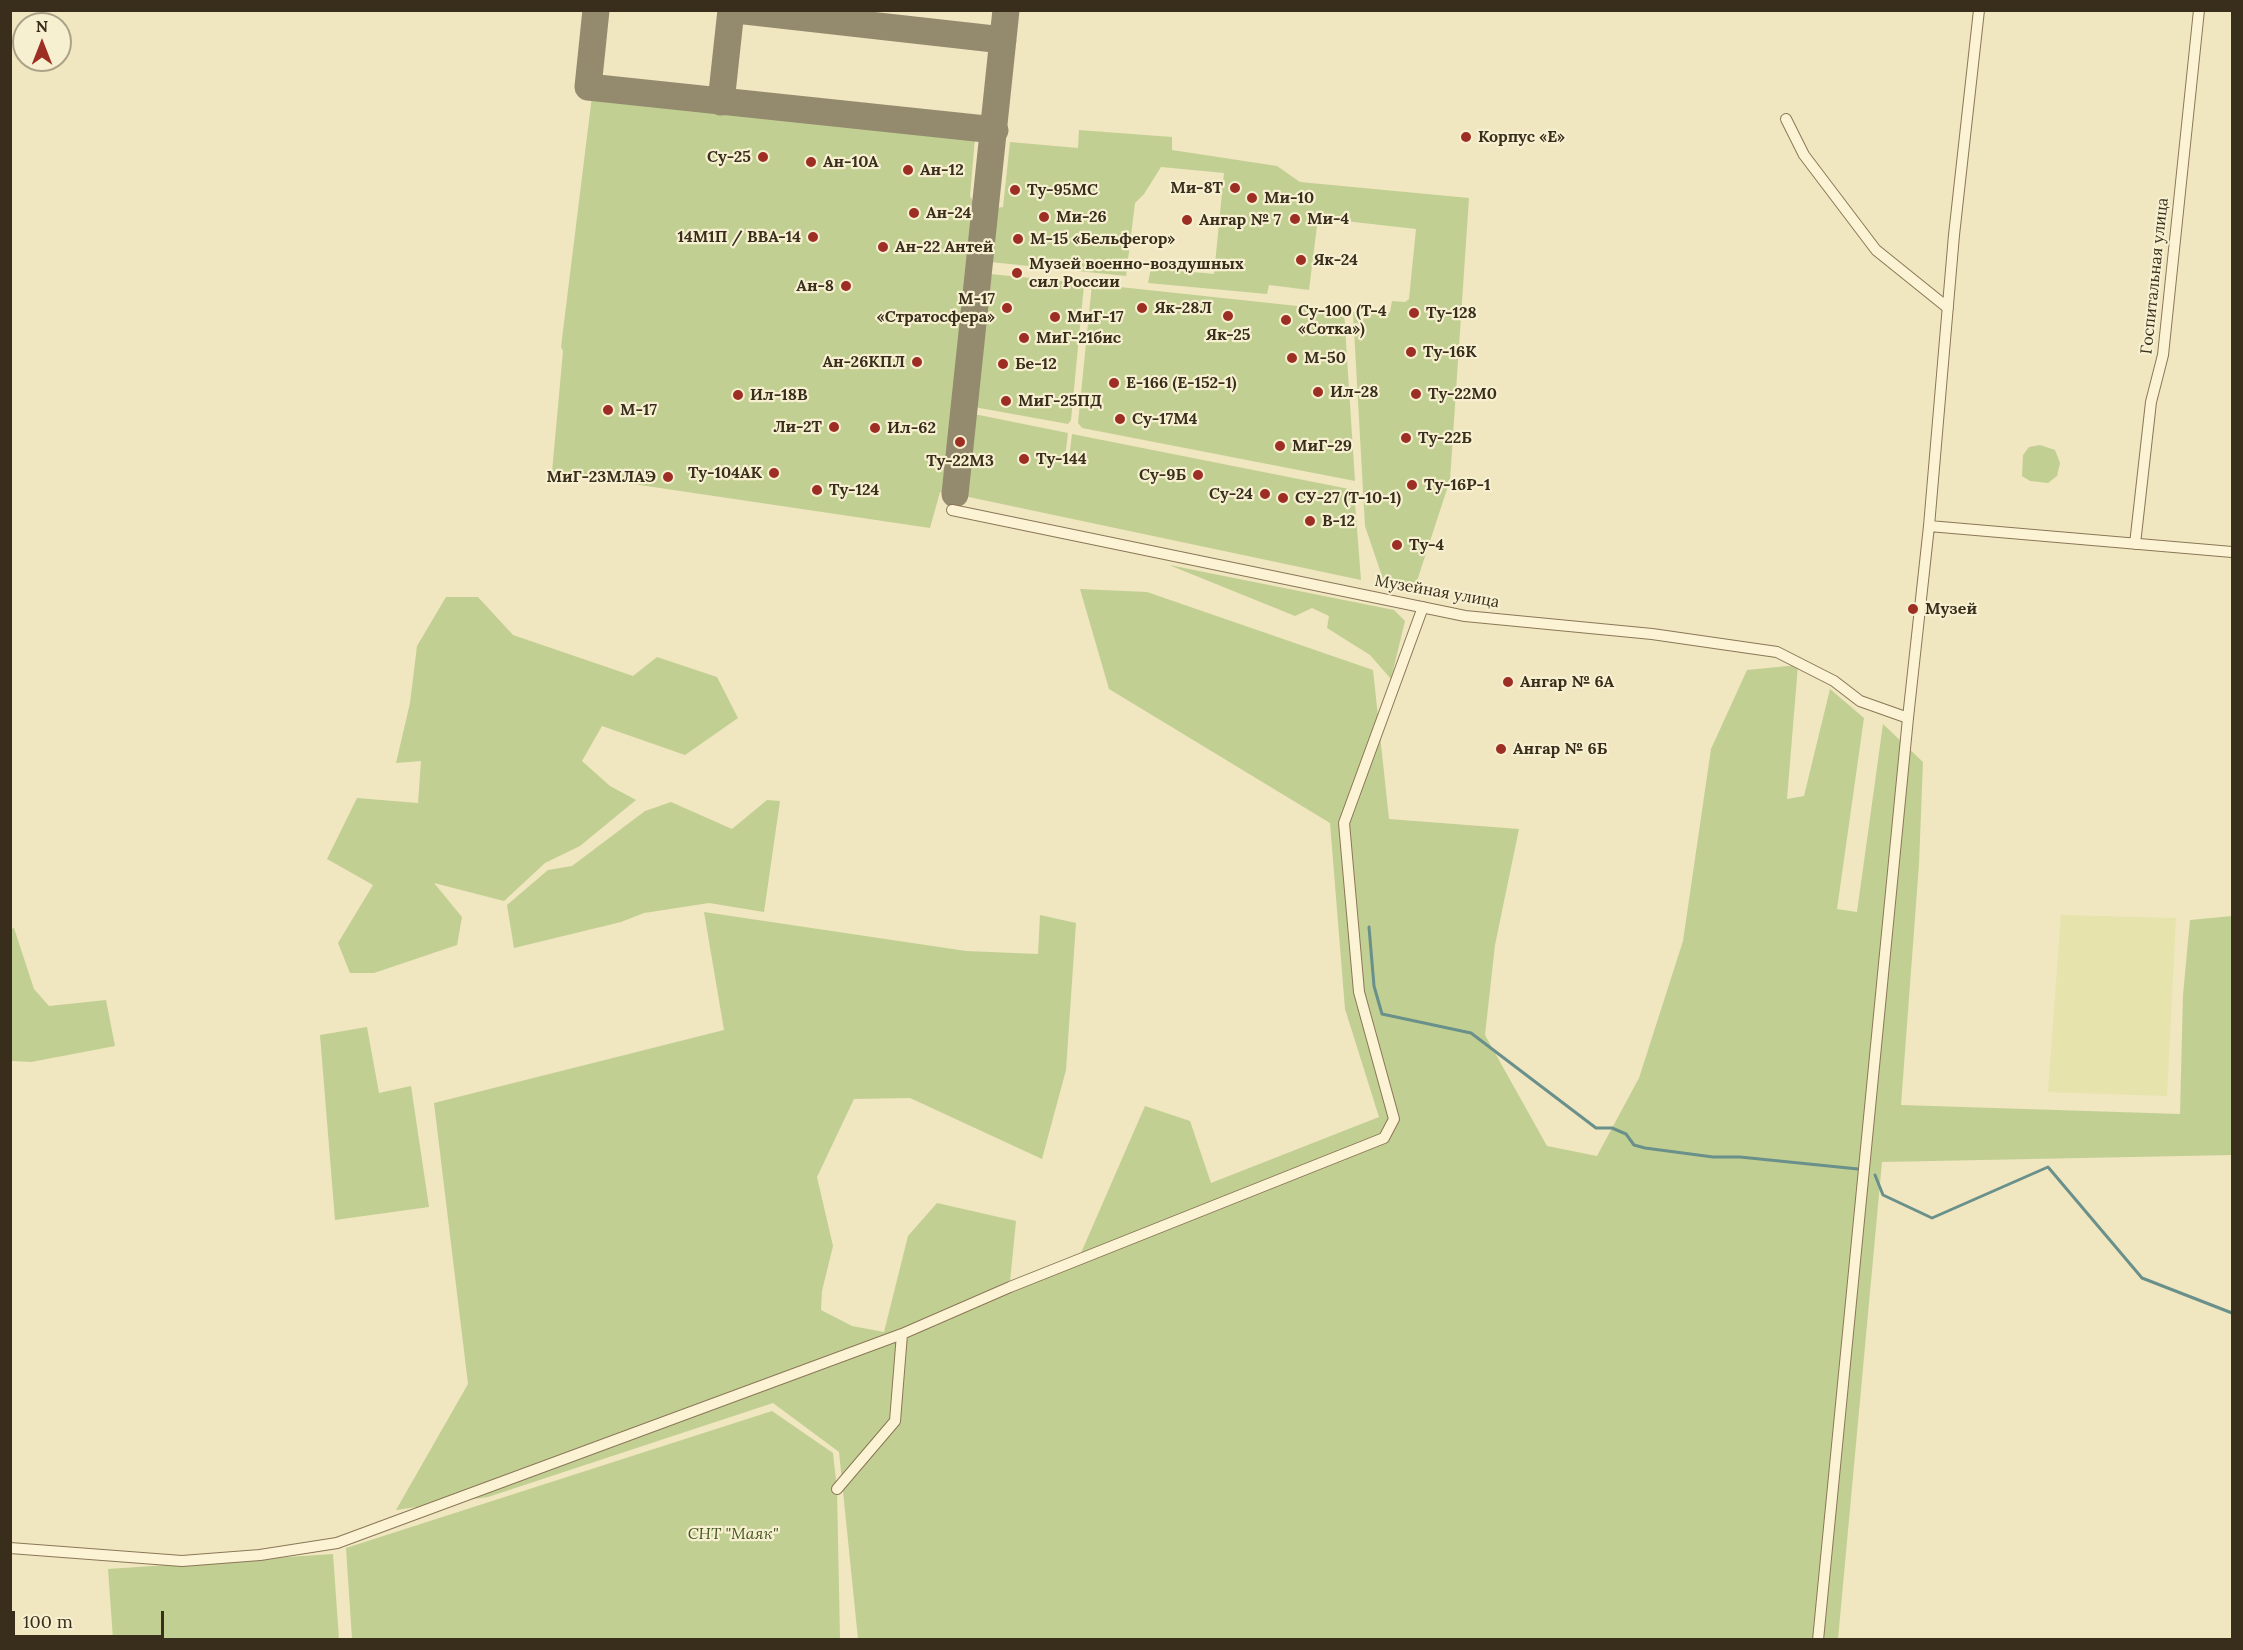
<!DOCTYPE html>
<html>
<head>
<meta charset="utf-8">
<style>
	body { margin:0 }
	#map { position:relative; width:2243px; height:1650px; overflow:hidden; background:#f0e6c0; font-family:Lora,serif }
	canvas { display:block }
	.frame { position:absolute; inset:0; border:12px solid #392d1c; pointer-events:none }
	.north { position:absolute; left:12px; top:12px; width:60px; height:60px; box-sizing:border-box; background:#f7f0d0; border:2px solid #aba288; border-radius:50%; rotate:0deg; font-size:16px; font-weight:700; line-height:24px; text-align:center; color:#392d1c }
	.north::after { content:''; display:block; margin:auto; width:21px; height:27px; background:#9d2e23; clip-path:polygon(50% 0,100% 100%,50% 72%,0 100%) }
	.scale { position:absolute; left:12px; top:1611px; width:152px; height:27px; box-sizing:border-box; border:3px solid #392d1c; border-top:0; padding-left:8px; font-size:18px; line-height:21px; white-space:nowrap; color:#392d1c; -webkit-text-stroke:4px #f7f0d0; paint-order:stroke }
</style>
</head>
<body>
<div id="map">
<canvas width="2243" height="1650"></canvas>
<div class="frame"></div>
<div class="north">N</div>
<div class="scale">100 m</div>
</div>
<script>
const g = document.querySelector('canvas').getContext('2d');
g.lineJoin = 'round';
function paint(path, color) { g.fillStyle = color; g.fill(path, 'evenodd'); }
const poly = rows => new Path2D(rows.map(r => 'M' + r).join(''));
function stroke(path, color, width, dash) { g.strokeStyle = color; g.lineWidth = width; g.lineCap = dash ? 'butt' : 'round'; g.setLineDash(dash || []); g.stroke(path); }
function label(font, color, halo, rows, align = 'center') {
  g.font = font + ' Lora,serif'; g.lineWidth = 4.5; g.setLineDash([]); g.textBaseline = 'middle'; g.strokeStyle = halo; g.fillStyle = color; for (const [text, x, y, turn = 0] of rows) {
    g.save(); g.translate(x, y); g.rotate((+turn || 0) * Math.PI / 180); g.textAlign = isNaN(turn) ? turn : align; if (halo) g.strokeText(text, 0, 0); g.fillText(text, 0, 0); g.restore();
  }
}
const farmland = poly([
	[2061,915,2176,918,2167,1096,2048,1092]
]);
const green = poly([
	[592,96,975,138,970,196,976,206,946,493,940,492,930,528,552,472,563,351,561,347],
	[1079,130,1172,137,1172,150,1277,166,1300,182,1469,198,1450,480,1414,590,1385,585,1365,526,1353,312,1385,315,1390,312,1392,301,1405,302,1409,299,1416,229,1318,218,1309,290,1269,285,1267,294,1148,283,1151,268,1214,274,1224,173,1161,167,1144,194,1135,203,1126,276,990,262,995,208,1003,207,1010,142,1078,148],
	[990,274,1082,283,1084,285,1071,420,1068,424,974,407,973,404,987,275],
	[1092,284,1344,311,1355,481,1082,428,1078,423],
	[974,414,1068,433,1065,458,1069,458,1072,434,1354,490,1361,580,964,496],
	[2040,445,2055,450,2060,463,2057,476,2048,483,2030,481,2022,476,2023,455,2029,447],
	[1169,565,1394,610,1405,621,1391,679,1370,655,1327,628,1329,616,1312,608,1295,616],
	[1080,589,1147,592,1373,670,1389,819,1519,829,1495,945,1485,1035,1547,1146,1597,1156,1639,1078,1683,941,1711,749,1747,670,1798,665,1787,799,1804,796,1830,689,1864,718,1837,909,1857,912,1883,724,1923,762,1919,864,1901,1105,2180,1114,2183,995,2190,920,2232,916,2232,1155,1882,1162,1838,1639,858,1639,839,1452,773,1403,488,1497,396,1510,468,1384,434,1103,724,1030,704,912,966,951,1038,954,1040,915,1076,923,1066,1070,1042,1159,910,1098,854,1099,817,1177,833,1246,822,1291,821,1310,852,1326,884,1332,908,1236,937,1203,1016,1221,1010,1282,1081,1253,1145,1106,1190,1121,1211,1183,1379,1117,1345,1009,1330,823,1109,689],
	[446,597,478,597,513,635,633,676,657,657,717,677,738,718,685,755,602,726,582,761,610,786,636,800,580,846,545,863,504,901,434,883,462,917,457,945,374,973,350,973,338,943,373,885,327,859,357,798,418,803,421,761,396,763,410,703,417,646],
	[767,800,780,801,764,912,709,903,644,913,621,922,514,948,507,905,548,870,572,866,645,811,671,802,732,829],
	[14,928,34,989,49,1006,106,1000,115,1046,31,1062,11,1061,10,929],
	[367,1027,379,1093,411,1086,429,1207,335,1220,320,1035],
	[772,1411,833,1453,837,1489,840,1639,352,1639,346,1548],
	[333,1554,339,1639,113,1639,108,1569]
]);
const stream = poly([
	[1369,927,1374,986,1382,1014,1471,1033,1596,1128,1612,1128,1626,1134,1634,1145,1645,1148,1713,1157,1740,1157,1858,1169],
	[1875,1175,1883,1195,1932,1218,2048,1167,2142,1278,2232,1313]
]);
const taxiway = poly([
	[596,10,588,87,995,130],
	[736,10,1003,40],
	[721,102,731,10],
	[955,494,1006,10]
]);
const minor = poly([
	[1786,119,1804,155,1876,250,1948,308],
	[952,510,1465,616,1652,634,1777,652,1834,681,1860,701,1908,718],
	[1929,526,2232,552],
	[2135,544,2151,402,2163,355,2199,10],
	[837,1489,895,1421,902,1334],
	[10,1548,182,1561,260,1555,337,1543,902,1334,1010,1287,1384,1138,1394,1119,1359,992,1344,823,1423,607],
	[1818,1640,1908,718,1929,526,1954,235,1979,10]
]);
const markers = [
	[1466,137,6,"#9d2e23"],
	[763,157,6,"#9d2e23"],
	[811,162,6,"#9d2e23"],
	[908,170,6,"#9d2e23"],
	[1235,188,6,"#9d2e23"],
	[1015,190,6,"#9d2e23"],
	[1252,198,6,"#9d2e23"],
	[914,213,6,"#9d2e23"],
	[1044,217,6,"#9d2e23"],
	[1295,219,6,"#9d2e23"],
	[1187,220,6,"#9d2e23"],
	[813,237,6,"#9d2e23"],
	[1018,239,6,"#9d2e23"],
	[883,247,6,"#9d2e23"],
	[1301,260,6,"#9d2e23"],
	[1017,273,6,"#9d2e23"],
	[846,286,6,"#9d2e23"],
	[1007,308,6,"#9d2e23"],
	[1142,308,6,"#9d2e23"],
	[1414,313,6,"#9d2e23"],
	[1228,316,6,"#9d2e23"],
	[1055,317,6,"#9d2e23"],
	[1286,320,6,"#9d2e23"],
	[1024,338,6,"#9d2e23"],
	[1411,352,6,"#9d2e23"],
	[1292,358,6,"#9d2e23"],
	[917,362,6,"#9d2e23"],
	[1003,364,6,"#9d2e23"],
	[1114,383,6,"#9d2e23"],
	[1318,392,6,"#9d2e23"],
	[1416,394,6,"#9d2e23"],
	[738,395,6,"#9d2e23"],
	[1006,401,6,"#9d2e23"],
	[608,410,6,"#9d2e23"],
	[1120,419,6,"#9d2e23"],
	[834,427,6,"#9d2e23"],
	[875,428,6,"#9d2e23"],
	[1406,438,6,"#9d2e23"],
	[960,442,6,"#9d2e23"],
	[1280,446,6,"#9d2e23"],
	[1024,459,6,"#9d2e23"],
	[774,473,6,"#9d2e23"],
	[1198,475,6,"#9d2e23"],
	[668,477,6,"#9d2e23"],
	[1412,485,6,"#9d2e23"],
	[817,490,6,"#9d2e23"],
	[1265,494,6,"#9d2e23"],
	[1283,498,6,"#9d2e23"],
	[1310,521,6,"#9d2e23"],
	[1397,545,6,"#9d2e23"],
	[1913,609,6,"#9d2e23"],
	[1508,682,6,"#9d2e23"],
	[1501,749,6,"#9d2e23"]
];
const poiNames = [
	["Корпус «Е»",1478,137],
	["Су-25",751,157,"right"],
	["Ан-10А",823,162],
	["Ан-12",920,170],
	["Ми-8Т",1223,188,"right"],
	["Ту-95МС",1027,190],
	["Ми-10",1264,198],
	["Ан-24",926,213],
	["Ми-26",1056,217],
	["Ми-4",1307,219],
	["Ангар № 7",1199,220],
	["14М1П / ВВА-14",801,237,"right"],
	["М-15 «Бельфегор»",1030,239],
	["Ан-22 Антей",895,247],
	["Як-24",1313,260],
	["Музей военно-воздушных",1029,264],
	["сил России",1029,282],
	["Ан-8",834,286,"right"],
	["М-17",995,299,"right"],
	["«Стратосфера»",995,317,"right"],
	["Як-28Л",1154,308],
	["Су-100 (Т-4",1298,311],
	["«Сотка»)",1298,329],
	["Ту-128",1426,313],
	["МиГ-17",1067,317],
	["Як-25",1228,335,"center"],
	["МиГ-21бис",1036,338],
	["Ту-16К",1423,352],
	["М-50",1304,358],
	["Ан-26КПЛ",905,362,"right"],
	["Бе-12",1015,364],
	["Е-166 (Е-152-1)",1126,383],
	["Ил-28",1330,392],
	["Ту-22М0",1428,394],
	["Ил-18В",750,395],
	["МиГ-25ПД",1018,401],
	["М-17",620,410],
	["Су-17М4",1132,419],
	["Ли-2Т",822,427,"right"],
	["Ил-62",887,428],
	["Ту-22Б",1418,438],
	["МиГ-29",1292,446],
	["Ту-144",1036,459],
	["Ту-22М3",960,461,"center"],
	["Ту-104АК",762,473,"right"],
	["Су-9Б",1186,475,"right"],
	["МиГ-23МЛАЭ",656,477,"right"],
	["Ту-16Р-1",1424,485],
	["Ту-124",829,490],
	["Су-24",1253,494,"right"],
	["СУ-27 (Т-10-1)",1295,498],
	["В-12",1322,521],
	["Ту-4",1409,545],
	["Музей",1925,609],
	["Ангар № 6А",1520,682],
	["Ангар № 6Б",1513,749]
];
const streetNames = [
	["Госпитальная улица",2155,276,-84],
	["Музейная улица",1437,592,10]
];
const parkNames = [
	["СНТ \"Маяк\"",733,1534]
];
paint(farmland, '#e6e3ac');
paint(green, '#c2cf93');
stroke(stream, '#69908a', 3);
stroke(taxiway, '#948a6e', 27);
stroke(minor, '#8a7757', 12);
stroke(minor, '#fbf3d3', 10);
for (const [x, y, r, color] of markers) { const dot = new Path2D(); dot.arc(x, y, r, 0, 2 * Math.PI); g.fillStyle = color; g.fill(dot); stroke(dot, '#f7f0d0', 2); }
label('bold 16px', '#392d1c', '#f7f0d0', poiNames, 'left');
label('16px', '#392d1c', '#f7f0d0', streetNames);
label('italic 16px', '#445621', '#f7f0d0', parkNames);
</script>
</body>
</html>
